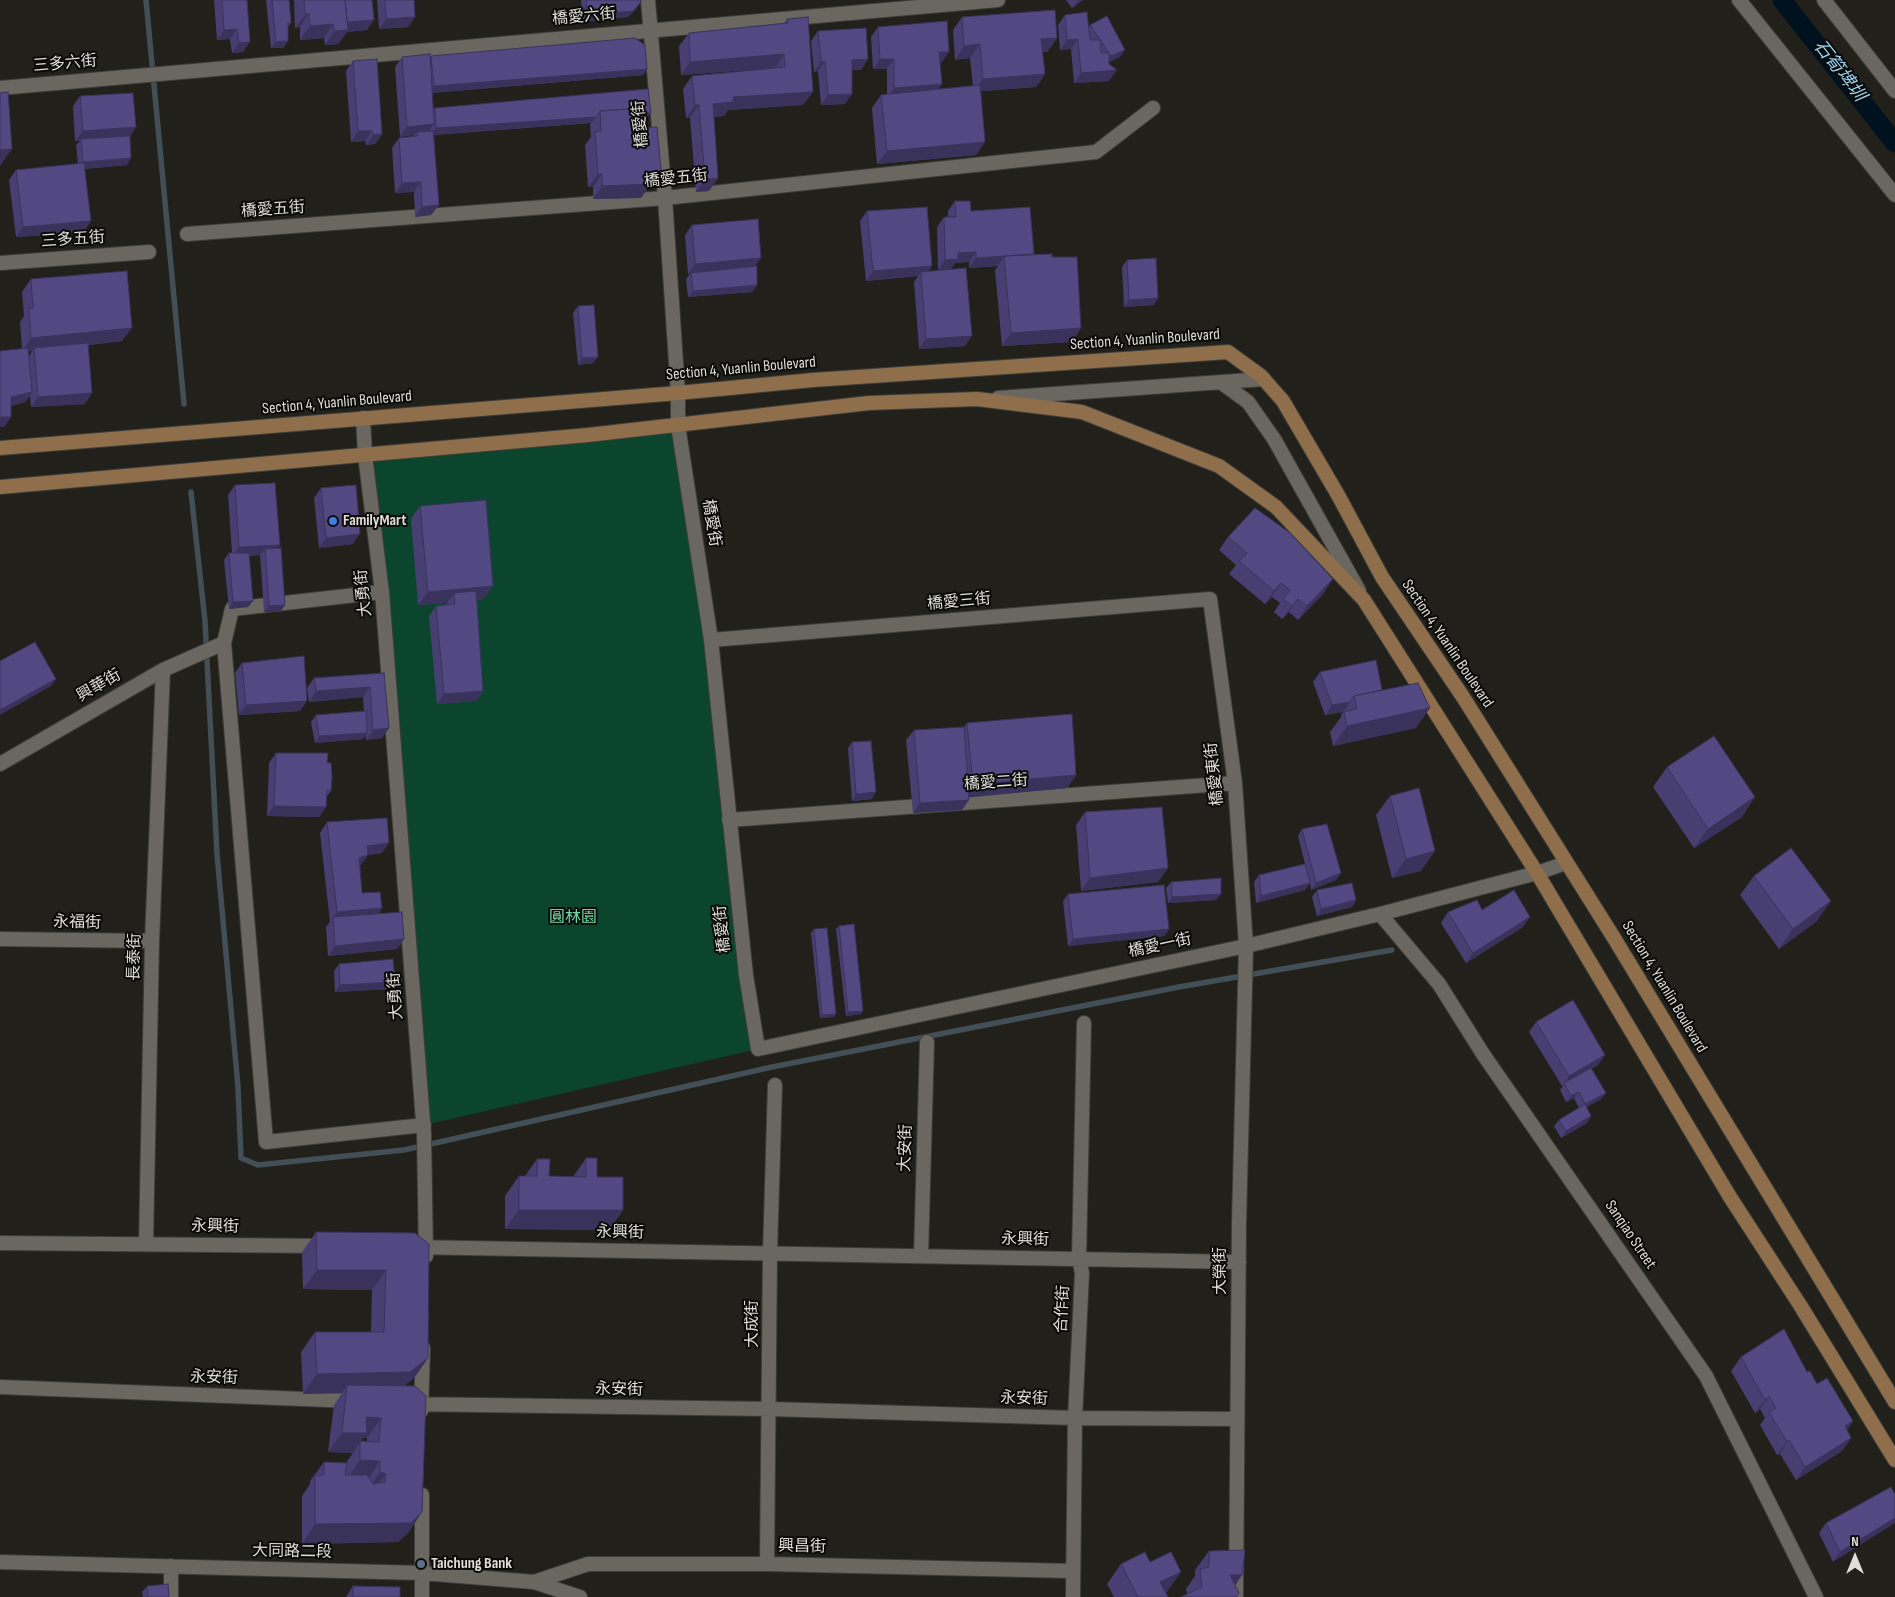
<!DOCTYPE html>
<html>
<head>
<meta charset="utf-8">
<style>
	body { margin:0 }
	#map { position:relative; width:1895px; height:1597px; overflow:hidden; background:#22201a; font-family:"Sofia Sans Condensed",sans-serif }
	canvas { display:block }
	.north { position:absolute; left:1830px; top:1532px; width:50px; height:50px; -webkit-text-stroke:4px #0a0a08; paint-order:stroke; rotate:0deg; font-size:14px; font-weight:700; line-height:20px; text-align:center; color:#dfdeda }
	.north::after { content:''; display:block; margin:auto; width:18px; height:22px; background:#dfdeda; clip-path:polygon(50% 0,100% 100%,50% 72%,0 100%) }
</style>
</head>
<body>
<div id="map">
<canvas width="1895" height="1597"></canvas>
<div class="north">N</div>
</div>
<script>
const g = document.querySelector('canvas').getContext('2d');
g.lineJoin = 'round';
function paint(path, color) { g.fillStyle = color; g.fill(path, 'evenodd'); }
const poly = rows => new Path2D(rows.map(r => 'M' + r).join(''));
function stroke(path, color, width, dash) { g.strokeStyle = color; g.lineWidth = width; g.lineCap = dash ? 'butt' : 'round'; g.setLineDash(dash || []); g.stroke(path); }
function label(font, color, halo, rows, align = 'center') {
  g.font = font + ' "Sofia Sans Condensed","Noto Sans TC",sans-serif'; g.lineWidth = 4; g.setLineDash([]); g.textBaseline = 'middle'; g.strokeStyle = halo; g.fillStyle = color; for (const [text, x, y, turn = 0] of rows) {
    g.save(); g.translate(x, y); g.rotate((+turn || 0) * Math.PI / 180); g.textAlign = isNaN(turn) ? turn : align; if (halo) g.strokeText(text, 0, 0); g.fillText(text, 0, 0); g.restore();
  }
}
const green = poly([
	[678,425,758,1049,424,1125,365,455]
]);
const stream = poly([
	[146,0,184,404],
	[191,492,205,621,217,854,238,1087,241,1158,258,1165,404,1150,772,1067,1179,987,1392,950]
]);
const canal = poly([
	[1782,0,1895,143]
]);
const minor = poly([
	[648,0,665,198,678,393,678,425,711,640,746,975,758,1049,1246,946,1380,914,1537,873,1566,863],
	[1739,0,1895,195],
	[1824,0,1895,91],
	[0,88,998,0],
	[187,234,665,198,1096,152,1153,108],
	[0,263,149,252],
	[1222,383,1248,402,1274,439,1359,591],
	[998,398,1264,379],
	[363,418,365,455,382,592,424,1134,426,1256],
	[711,640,1210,599,1235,783,1246,946,1239,1223,1236,1597],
	[224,643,266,1142,424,1125],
	[0,764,163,670,224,643,232,609,382,592],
	[729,820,1235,783],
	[1380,914,1439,984,1483,1054,1706,1376,1816,1597],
	[0,939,152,941],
	[0,1243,324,1246],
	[146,1244,152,941,163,670],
	[411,1247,1239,1262],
	[921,1256,927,1042],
	[0,1387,354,1401],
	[408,1404,770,1409,1075,1418,1237,1419],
	[421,1411,423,1348],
	[422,1495,422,1597],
	[0,1562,422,1573,534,1582,580,1597],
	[767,1564,770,1253,775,1085],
	[171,1566,171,1597],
	[534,1582,588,1564,767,1564,1072,1571],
	[1073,1597,1075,1418,1082,1273,1079,1259,1084,1023]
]);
const secondary = poly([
	[0,448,678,393,813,380,1228,352,1261,376,1283,401,1338,495,1382,577,1463,697,1614,938,1895,1402],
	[0,487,588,435,869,403,977,399,1082,412,1219,466,1276,507,1364,600,1537,873,1730,1197,1800,1305,1895,1460]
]);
const wall = poly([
	[214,0,247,0,243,52,232,53,230,39,217,40],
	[266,0,289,0,291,23,288,27,288,41,283,48,271,48],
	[294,0,372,0,367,30,347,32,338,44,325,45,324,38,300,40,300,27,295,28],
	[377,0,414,0,415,17,408,27,379,29],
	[581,0,641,0,636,9,628,17,582,22],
	[1066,0,1083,0,1072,8],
	[1065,15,1089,27,1090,25,1120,57,1109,62,1109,81,1074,83,1071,49,1060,50,1058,25],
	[962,17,1057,38,1047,52,1042,52,1045,74,1036,87,981,91,985,142,976,155,877,164,872,108,881,95,887,94,887,69,873,69,871,37,878,27,942,62,940,62,942,84,938,89,973,86,970,58,955,60,953,30],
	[787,19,803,105,728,110,724,116,714,117,718,178,709,191,696,192,690,118,686,118,683,89,692,76,775,68,681,75,679,46,689,33,784,23],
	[818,31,868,59,861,70,852,70,845,104,821,105,818,71,814,72,811,41],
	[431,56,647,69,643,75,432,93,433,109,435,108,648,89,646,119,643,120,641,198,593,199,593,187,588,187,585,145,591,137,590,124,591,123,434,135,439,205,431,215,415,217,414,192,395,193,392,148,399,138,413,137,414,135,400,137,395,67,402,57,430,57],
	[353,61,382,134,375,144,366,145,365,141,351,142,346,71],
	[80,96,136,127,130,136,127,165,85,169,84,232,16,237,9,180,16,170,78,164,76,145,80,141,75,141,73,106],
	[955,201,971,211,1033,255,1052,257,1081,328,1072,342,1002,346,995,270,998,266,969,268,969,262,955,263,951,269,965,346,919,349,914,282,918,276,866,281,860,221,867,211,932,266,928,272,950,269,938,270,937,227,944,217,948,217,948,211],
	[692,225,756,266,757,285,752,292,688,297,686,279,690,274,688,274,685,235],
	[1127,260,1154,305,1124,307,1122,267],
	[31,279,122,341,89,345,85,404,31,407,30,396,25,402,11,406,11,417,4,427,22,349,20,322,24,316,22,292],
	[28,351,32,351,29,356],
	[578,306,598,357,593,363,578,365,573,313],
	[235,485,277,548,285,605,280,612,264,612,260,555,249,556,253,601,248,607,229,609,224,560,229,553,232,553,228,495],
	[321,488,353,544,319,548,314,498],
	[420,506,484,599,477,600,483,691,476,701,437,704,429,616,436,606,447,604,447,603,418,605,411,519],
	[1228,537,1324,593,1298,620,1289,612,1282,619,1274,612,1280,603,1272,597,1265,604,1229,574,1236,565,1219,550],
	[242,663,300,711,239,715,235,673],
	[1320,672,1382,690,1416,728,1333,746,1330,732,1341,717,1341,715,1343,712,1325,715,1313,682],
	[384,673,389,728,382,738,366,740,366,735,363,739,315,743,311,722,316,715,364,711,363,697,309,702,307,688,314,678],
	[967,723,1076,775,1067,788,968,797,962,810,913,813,906,740,914,730,964,727],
	[852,742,872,799,852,801,848,748],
	[276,753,327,763,331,791,327,796,326,807,319,817,267,816,269,763],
	[1667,767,1742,817,1694,848,1653,787],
	[1390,796,1421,871,1392,878,1376,815],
	[1085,812,1168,868,1158,882,1081,891,1076,825],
	[327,822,382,853,368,855,360,865,362,893,382,908,378,914,404,939,397,949,328,956,326,927,330,922,320,833],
	[1302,829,1341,873,1336,880,1311,890,1310,883,1305,890,1256,903,1254,882,1259,875,1305,864,1298,836],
	[1754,876,1817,921,1779,949,1740,895],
	[1171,882,1221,894,1216,900,1168,903,1166,888],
	[1317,890,1356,900,1352,907,1317,916,1312,897],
	[1068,894,1169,929,1164,936,1068,946,1063,901],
	[1448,912,1523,927,1466,963,1441,923],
	[839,926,861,1014,846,1016,836,929],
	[814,929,834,1017,820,1018,811,933],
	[339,964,395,982,390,989,335,992,334,971],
	[1536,1022,1598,1065,1591,1069,1606,1093,1601,1099,1586,1107,1591,1116,1587,1123,1561,1138,1554,1126,1559,1120,1579,1108,1574,1098,1566,1102,1560,1090,1563,1086,1562,1086,1529,1032],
	[586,1158,597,1177,623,1210,609,1230,505,1229,505,1196,519,1176,525,1176,537,1159,549,1176,573,1177],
	[316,1232,415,1233,428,1358,414,1378,404,1386,409,1532,398,1542,302,1544,302,1496,310,1484,310,1481,324,1462,347,1463,347,1461,353,1453,328,1452,334,1405,342,1393,303,1394,301,1352,315,1332,371,1332,372,1290,303,1289,302,1252],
	[363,1438,367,1438,367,1442,361,1441],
	[1741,1357,1807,1372,1853,1421,1847,1430,1851,1438,1842,1451,1796,1480,1780,1454,1777,1455,1760,1425,1765,1418,1760,1409,1755,1413,1731,1371],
	[1891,1487,1833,1562,1819,1533,1826,1523],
	[1209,1551,1235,1585,1187,1594,1186,1589,1195,1576,1195,1570],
	[1150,1562,1167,1592,1165,1592,1168,1597,1114,1597,1107,1584,1121,1564],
	[147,1586,169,1597,143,1597,142,1592],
	[353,1586,400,1597,346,1597]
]);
const shadedWall = poly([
	[1078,0,1083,0,1072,8],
	[641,2,636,9,628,17,582,22,587,15],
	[309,13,300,27,295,28,305,15],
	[415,17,408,27,379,29,386,19],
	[374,20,367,30,347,32,338,44,325,45,334,31,346,22],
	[333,24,324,38,300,40,310,26],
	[237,29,230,39,217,40,224,30],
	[1057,38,1047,52,1031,52,1041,39],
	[1078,39,1071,49,1060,50,1067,40],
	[288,41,283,48,271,48,276,42],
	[250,42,243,52,232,53,239,43],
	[980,44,970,58,955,60,964,46],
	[1125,50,1120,57,1106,63,1111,56],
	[939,52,949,52,942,62,932,62],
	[784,54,775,68,681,75,690,62],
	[868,59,861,70,845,70,852,60],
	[880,59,894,59,887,69,873,69],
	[825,61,818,71,814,72,821,62],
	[647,69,643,75,429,93,434,86],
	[1117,70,1109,81,1074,83,1081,73],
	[1045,74,1036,87,973,92,983,79],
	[942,84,935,94,887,98,894,88],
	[813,92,803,105,728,110,724,116,704,118,713,104,733,97],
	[852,94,845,104,821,105,828,95],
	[695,105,699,105,690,118,686,118],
	[651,113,646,119,601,123,600,116],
	[596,117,591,123,431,135,436,128],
	[434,124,427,134,417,132,414,135,400,137,407,127],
	[136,127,129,137,81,139,80,141,75,141,83,131],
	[358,131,372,131,365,141,351,142],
	[382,134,375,144,366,145,373,135],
	[985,142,976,155,877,164,887,151],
	[12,149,0,166,0,150],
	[131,158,127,165,78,169,83,162],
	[661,170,641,198,593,199,602,186],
	[598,174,602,174,593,187,588,187],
	[718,178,709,191,696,192,705,179],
	[421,182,414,192,395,193,402,183],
	[439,205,431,215,415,217,422,207],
	[91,221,84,232,16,237,23,227],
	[976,252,969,262,955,263,951,269,938,270,945,260,958,253],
	[1034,254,1027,264,1004,256,998,266,969,268,976,258],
	[761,258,754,268,688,274,695,264],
	[932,266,925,276,921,272,918,276,866,281,873,271],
	[757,285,752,292,688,297,693,291],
	[1158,298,1154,305,1124,307,1129,300],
	[132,328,122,341,34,350,34,348,32,351,22,352,31,338],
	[1081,328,1072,342,1002,346,1011,333],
	[972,336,965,346,919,349,926,339],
	[598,357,593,363,578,365,582,358],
	[32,392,25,402,4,407,11,397],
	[92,393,85,404,31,407,38,397],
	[0,417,11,417,4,427,0,427],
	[360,534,353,544,319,548,326,538],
	[280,545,273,555,265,549,260,555,232,557,239,547],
	[1333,579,1324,593,1298,620,1307,606],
	[1281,583,1272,597,1265,604,1274,591],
	[493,586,484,599,455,602,454,593,447,603,418,605,428,592],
	[1298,599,1289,612,1282,619,1292,606],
	[253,601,248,607,229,609,233,602],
	[285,605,280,612,264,612,269,606],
	[56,679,51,686,0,715,0,710],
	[370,687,363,697,309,702,316,691],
	[483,691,476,701,437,704,444,694],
	[307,701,300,711,239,715,246,705],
	[1350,702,1343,712,1325,715,1332,705],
	[1430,708,1416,728,1333,746,1347,726],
	[389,728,382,738,366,740,373,730],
	[367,733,363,739,315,743,319,736],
	[1076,775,1067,788,963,798,973,784],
	[876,792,872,799,852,801,856,794],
	[1755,797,1742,817,1694,848,1708,829],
	[969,800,962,810,913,813,920,803],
	[274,806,326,807,319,817,267,816],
	[389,843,382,853,368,855,361,865,352,868,367,846],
	[1435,851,1421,871,1392,878,1406,859],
	[1168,868,1158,882,1081,891,1090,878],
	[1341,873,1336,880,1311,890,1316,883],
	[1310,883,1305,890,1256,903,1261,896],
	[1221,894,1216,900,1168,903,1172,897],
	[1356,900,1352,907,1317,916,1321,909],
	[1831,901,1817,921,1779,949,1793,929],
	[382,908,375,918,333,917,337,912],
	[1530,917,1523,927,1466,963,1473,953],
	[1169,929,1164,936,1068,946,1073,939],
	[404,939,397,949,328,956,335,946],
	[395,982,390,989,335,992,340,985],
	[863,1011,861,1014,846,1016,848,1012],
	[836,1014,834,1017,820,1018,822,1015],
	[1605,1055,1598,1065,1565,1084,1564,1083,1562,1086,1569,1076],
	[1579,1092,1574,1098,1566,1102,1571,1096],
	[1606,1093,1601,1099,1580,1111,1585,1104],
	[1591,1116,1587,1123,1561,1138,1566,1131],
	[519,1210,623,1210,609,1230,505,1229],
	[317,1270,386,1270,372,1290,303,1289],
	[428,1358,414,1378,396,1392,347,1385,342,1393,303,1394,317,1374],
	[1769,1396,1760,1409,1755,1413,1765,1400],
	[366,1417,381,1418,367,1438,363,1438,353,1453,328,1452,342,1433],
	[1853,1421,1844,1434,1845,1426],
	[1851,1438,1842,1451,1796,1480,1805,1467],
	[1789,1440,1780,1454,1777,1455,1787,1442],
	[360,1460,380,1461,367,1481,346,1480],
	[380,1472,386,1474,372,1493,366,1492],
	[422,1512,409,1532,398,1542,302,1544,315,1524],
	[1895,1518,1895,1523,1833,1562,1840,1552],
	[1181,1572,1167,1592,1156,1597,1160,1582],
	[1230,1575,1242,1575,1229,1595]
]);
const building = poly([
	[222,0,247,0,250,42,239,43,237,29,224,30,222,0],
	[272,0,289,0,291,23,288,23,288,41,276,42,272,0],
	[304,0,345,0,348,30,334,31,333,24,310,26,309,13,305,15,304,0],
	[345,0,372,0,374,20,347,22,345,0],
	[385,0,414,0,415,17,386,19,385,0],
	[586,0,641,0,641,2,633,11,587,15,586,0],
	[1055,10,1057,38,1041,39,1045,74,983,79,980,44,964,46,962,17,1055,10],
	[1087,12,1090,40,1100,40,1101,53,1109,53,1109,64,1117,70,1081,73,1078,39,1067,40,1065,15,1087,12],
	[1107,16,1125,50,1111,56,1090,25,1107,16],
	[808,17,813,92,733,97,734,102,713,104,718,178,705,179,699,105,695,105,692,76,785,67,784,54,690,62,689,33,788,23,787,19,808,17],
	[947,21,949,52,939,52,942,84,894,88,894,59,880,59,878,27,947,21],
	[866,28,868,59,852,60,852,94,828,95,825,61,821,62,818,31,866,28],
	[635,38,645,45,647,69,434,86,431,56,635,38],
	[430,54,434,124,407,127,402,57,430,54],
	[377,59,382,134,373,135,372,131,358,131,353,61,377,59],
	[980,85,985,142,887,151,881,95,980,85],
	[648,89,651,113,643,113,642,108,600,111,596,117,436,128,435,108,648,89],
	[8,92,12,149,0,150,0,93,8,92],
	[133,93,136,127,83,131,80,96,133,93],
	[642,108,644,128,657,127,661,170,651,184,602,186,602,174,598,174,595,132,601,131,600,111,642,108],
	[433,131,439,205,422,207,421,182,402,183,399,138,417,136,417,132,433,131],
	[130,136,131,158,83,162,81,139,130,136],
	[84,163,91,221,23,227,16,170,84,163],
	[955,201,970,201,971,211,1030,207,1034,254,976,258,976,252,958,253,958,259,945,260,944,217,956,217,955,201],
	[927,207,932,266,873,271,867,211,927,207],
	[758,219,761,258,695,264,692,225,758,219],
	[1052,254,1052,257,1077,257,1081,328,1011,333,1004,256,1052,254],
	[1156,258,1158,298,1129,300,1127,260,1156,258],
	[757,266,757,285,693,291,691,273,757,266],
	[966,268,972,336,926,339,921,272,966,268],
	[127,271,132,328,31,338,29,308,33,308,31,279,127,271],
	[594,305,598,357,582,358,578,306,594,305],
	[88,343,92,393,38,397,34,348,88,343],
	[28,348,32,392,11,397,11,417,0,417,0,351,28,348],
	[275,483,280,545,239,547,235,485,275,483],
	[356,485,360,534,326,538,321,488,356,485],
	[486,500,493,586,428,592,420,506,486,500],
	[1255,508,1290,533,1333,579,1307,606,1298,599,1292,606,1283,599,1290,590,1281,583,1274,591,1239,561,1247,553,1228,537,1255,508],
	[281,548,285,605,269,606,265,549,281,548],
	[229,553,249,553,253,601,233,602,229,553],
	[476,591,483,691,444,694,436,606,455,604,454,593,476,591],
	[35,642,56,679,0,710,0,661,35,642],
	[304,656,307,701,246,705,242,663,304,656],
	[1376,660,1382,690,1354,696,1350,702,1332,705,1320,672,1376,660],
	[384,673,389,728,373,730,370,687,316,691,314,678,384,673],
	[1418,683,1430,708,1347,726,1344,712,1357,709,1354,696,1418,683],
	[366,711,367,733,319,736,316,715,366,711],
	[1072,714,1076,775,973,784,967,723,1072,714],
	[964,727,969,800,920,803,914,730,964,727],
	[1714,736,1755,797,1708,829,1667,767,1714,736],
	[871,741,876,792,856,794,852,742,871,741],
	[276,753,328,753,327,763,331,763,332,777,331,791,327,790,326,807,274,806,276,753],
	[1419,788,1435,851,1406,859,1390,796,1419,788],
	[1162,807,1168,868,1090,878,1085,812,1162,807],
	[387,818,389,843,367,846,368,855,359,858,362,893,380,892,382,908,337,912,327,822,387,818],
	[1327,824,1341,873,1316,883,1302,829,1327,824],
	[1791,848,1831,901,1793,929,1754,876,1791,848],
	[1305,864,1310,883,1261,896,1259,875,1305,864],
	[1221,878,1221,894,1172,897,1171,882,1221,878],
	[1352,883,1356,900,1321,909,1317,890,1352,883],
	[1164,885,1169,929,1073,939,1068,894,1164,885],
	[1514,890,1530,917,1473,953,1448,912,1477,900,1482,910,1514,890],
	[402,912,404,939,335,946,333,917,402,912],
	[854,924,863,1011,848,1012,839,926,854,924],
	[827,928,836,1014,822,1015,814,929,827,928],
	[393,959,395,982,340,985,339,964,393,959],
	[1573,1000,1605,1055,1569,1076,1536,1022,1573,1000],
	[1591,1068,1606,1093,1585,1104,1579,1092,1571,1096,1564,1083,1591,1068],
	[1585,1104,1591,1116,1566,1131,1559,1120,1585,1104],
	[586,1158,597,1158,597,1177,623,1177,623,1210,519,1210,519,1176,537,1176,537,1159,550,1159,549,1176,586,1177,586,1158],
	[316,1232,415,1233,429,1244,428,1358,410,1372,317,1374,315,1332,384,1332,386,1270,317,1270,316,1232],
	[1784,1329,1807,1372,1810,1371,1817,1384,1827,1378,1853,1421,1845,1426,1851,1438,1805,1467,1789,1440,1787,1442,1769,1412,1776,1408,1769,1396,1765,1400,1741,1357,1784,1329],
	[347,1385,415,1386,426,1396,422,1512,411,1523,315,1524,315,1476,324,1475,324,1462,347,1463,345,1475,367,1475,373,1484,385,1482,386,1474,380,1472,380,1461,360,1460,360,1441,379,1442,381,1418,366,1417,367,1433,342,1433,347,1385],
	[1891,1487,1895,1494,1895,1518,1840,1552,1826,1523,1891,1487],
	[1245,1550,1242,1575,1230,1575,1239,1593,1236,1597,1181,1597,1202,1587,1200,1569,1209,1567,1209,1551,1245,1550],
	[1145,1552,1150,1562,1171,1552,1181,1572,1160,1582,1168,1597,1138,1597,1121,1564,1145,1552],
	[168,1584,169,1597,148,1597,147,1586,168,1584],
	[353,1586,400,1587,400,1597,353,1597,353,1586]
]);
const markers = [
	[333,521,5,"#3f7fe0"],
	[421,1564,5,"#5c6f8a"]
];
const streetNames = [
	["橋愛六街",584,17,-5],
	["三多六街",65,64,-5],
	["橋愛街",641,124,-95],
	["橋愛五街",676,179,-6],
	["橋愛五街",273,210,-4],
	["三多五街",73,240,-4],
	["Section 4, Yuanlin Boulevard",1145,340,-4],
	["Section 4, Yuanlin Boulevard",741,369,-5],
	["Section 4, Yuanlin Boulevard",337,403,-5],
	["橋愛街",711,523,81],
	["大勇街",364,593,-96],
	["橋愛三街",959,602,-5],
	["Section 4, Yuanlin Boulevard",1447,644,56],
	["興華街",99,686,-30],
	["橋愛東街",1215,774,-96],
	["橋愛二街",996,783,-4],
	["永福街",77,923,1],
	["橋愛街",723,929,-96],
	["橋愛一街",1160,946,-12],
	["長泰街",135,957,-89],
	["Section 4, Yuanlin Boulevard",1664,987,59],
	["大勇街",396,996,-94],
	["大安街",906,1148,-88],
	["永興街",215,1227,1],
	["永興街",620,1233,1],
	["Sanqiao Street",1630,1235,56],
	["永興街",1025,1240,1],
	["大榮街",1221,1271,-90],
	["合作街",1063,1309,-87],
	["大成街",753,1324,-90],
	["永安街",214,1378,2],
	["永安街",619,1390,1],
	["永安街",1024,1399,2],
	["興昌街",802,1547,1],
	["大同路二段",292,1552,1]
];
const poiNames = [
	["FamilyMart",343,521],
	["Taichung Bank",431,1564]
];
const parkNames = [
	["圓林園",573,918]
];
const waterNames = [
	["石筍埤圳",1839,71,52]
];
paint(green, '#0b452d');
stroke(stream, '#434f56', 5.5);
stroke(canal, '#00121e', 19);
stroke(minor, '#3e3d39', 16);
stroke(secondary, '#3e3d39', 16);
stroke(minor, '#696760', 14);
stroke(secondary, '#8f6f4b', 14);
paint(wall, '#473f71');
paint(shadedWall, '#39335c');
paint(building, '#524983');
stroke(building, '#39335c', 1);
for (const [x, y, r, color] of markers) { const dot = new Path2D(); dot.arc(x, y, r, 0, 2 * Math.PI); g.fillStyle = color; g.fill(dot); stroke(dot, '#0a0a08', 2); }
label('16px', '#dfdeda', '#0a0a08', streetNames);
label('bold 16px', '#dfdeda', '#0a0a08', poiNames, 'left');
label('16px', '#6ed7a4', '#0a0a08', parkNames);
label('italic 18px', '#9ad3f3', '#0a0a08', waterNames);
</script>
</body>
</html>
